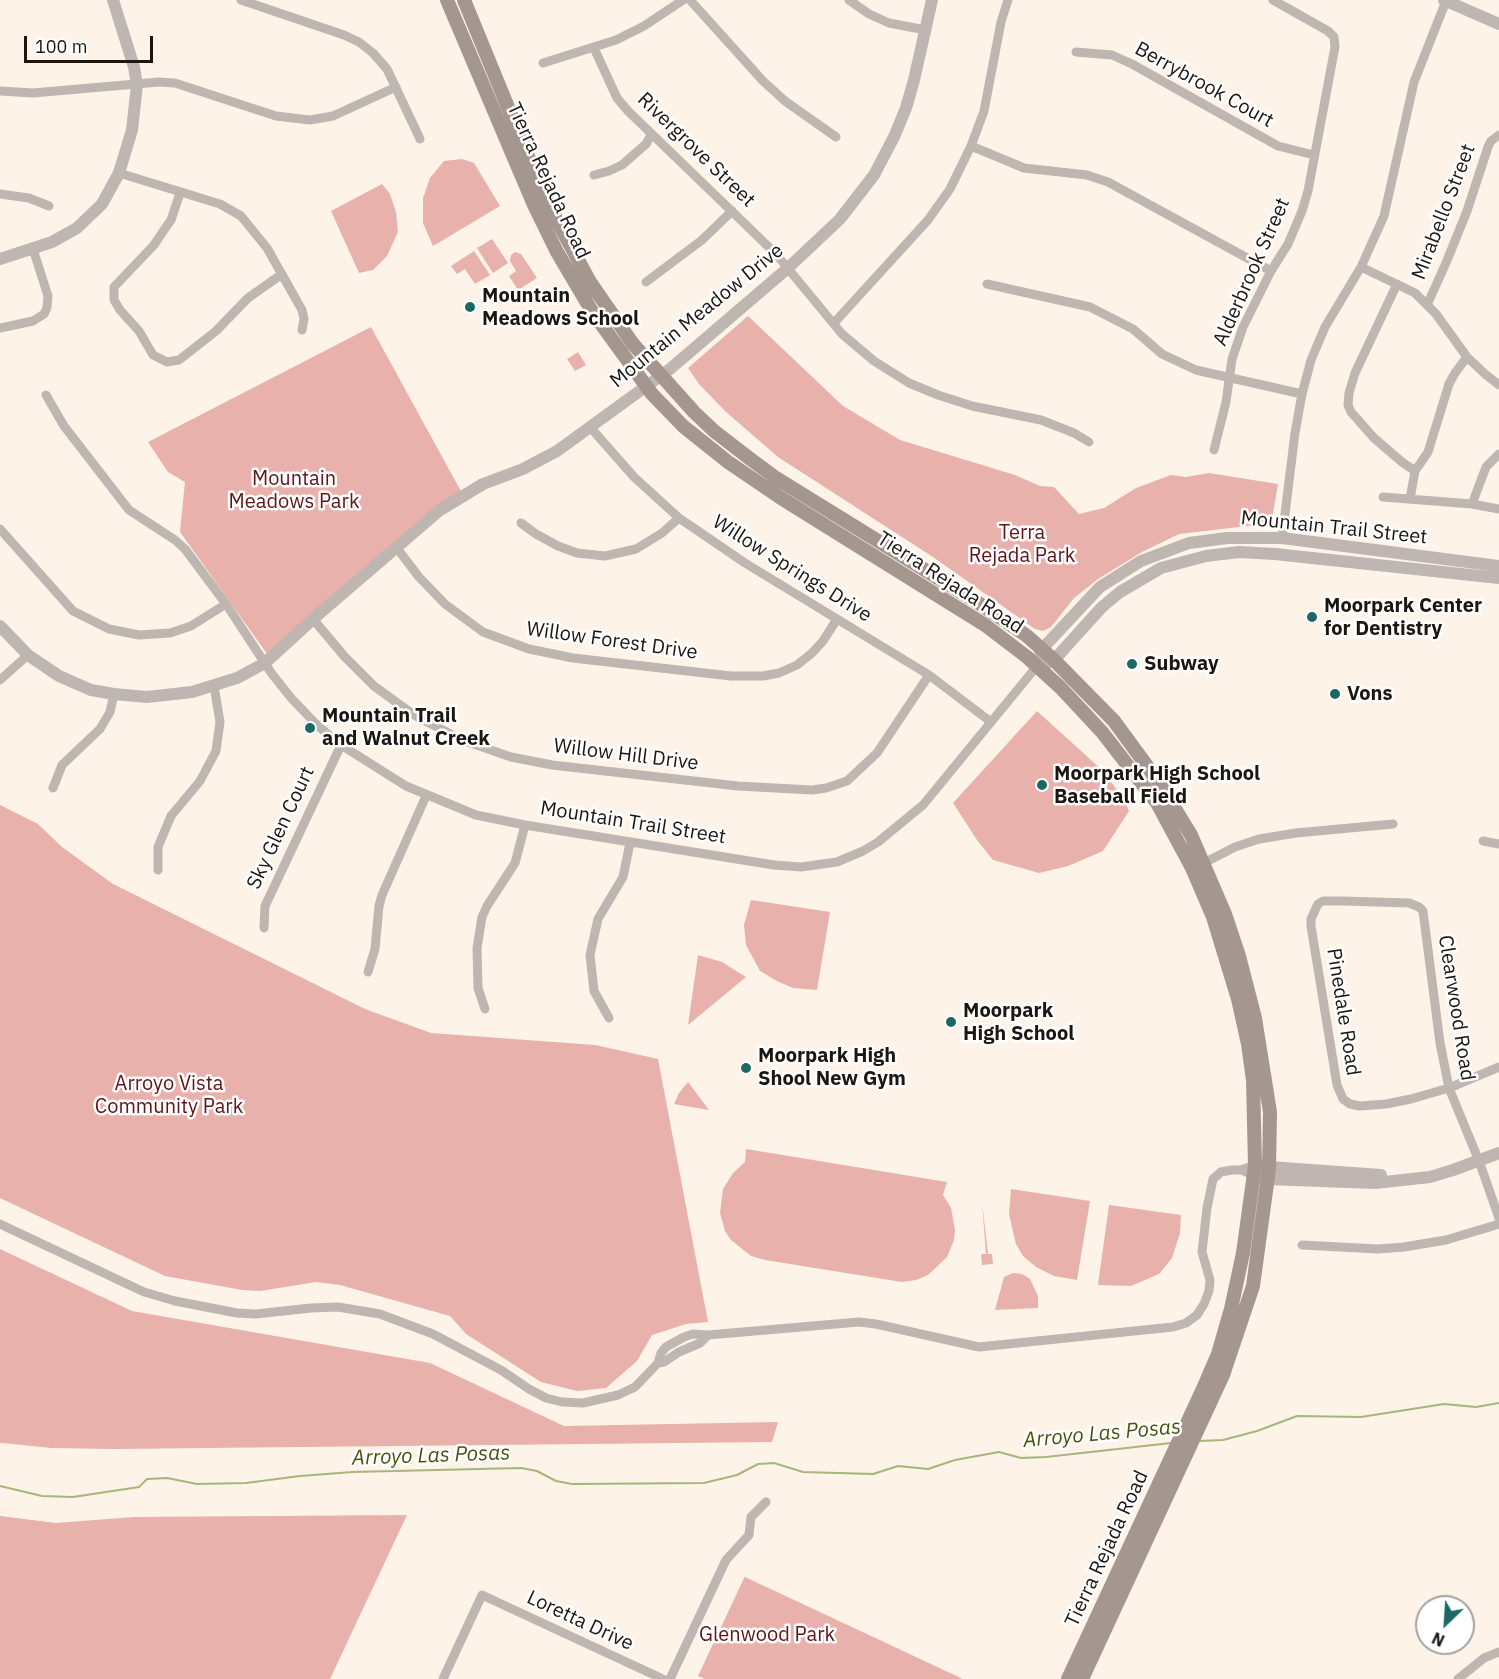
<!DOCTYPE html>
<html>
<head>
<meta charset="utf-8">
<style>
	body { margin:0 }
	#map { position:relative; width:1499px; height:1679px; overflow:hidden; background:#fdf3e9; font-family:"IBM Plex Sans",sans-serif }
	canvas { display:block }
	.north { position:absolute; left:1415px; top:1595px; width:60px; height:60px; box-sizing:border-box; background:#fff; border:2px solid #a4a29f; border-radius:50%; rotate:205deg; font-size:16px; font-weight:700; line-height:24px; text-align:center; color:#1b1610 }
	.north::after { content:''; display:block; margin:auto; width:21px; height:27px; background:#1c6863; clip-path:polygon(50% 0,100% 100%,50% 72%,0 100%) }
	.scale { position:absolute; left:24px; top:36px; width:129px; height:27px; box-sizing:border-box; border:3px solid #1b1610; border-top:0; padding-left:8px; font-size:18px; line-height:21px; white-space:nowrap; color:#1b1610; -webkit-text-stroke:4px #fff; paint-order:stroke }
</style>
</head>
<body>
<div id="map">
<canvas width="1499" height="1679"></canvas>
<div class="north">N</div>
<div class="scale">100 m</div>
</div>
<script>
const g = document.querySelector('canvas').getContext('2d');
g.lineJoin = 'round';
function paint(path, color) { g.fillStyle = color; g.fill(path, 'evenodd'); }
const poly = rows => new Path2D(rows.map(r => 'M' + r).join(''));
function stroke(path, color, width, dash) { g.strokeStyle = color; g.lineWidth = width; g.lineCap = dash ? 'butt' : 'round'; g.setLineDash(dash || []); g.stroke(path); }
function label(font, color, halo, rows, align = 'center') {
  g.font = font + ' "IBM Plex Sans",sans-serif'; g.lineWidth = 5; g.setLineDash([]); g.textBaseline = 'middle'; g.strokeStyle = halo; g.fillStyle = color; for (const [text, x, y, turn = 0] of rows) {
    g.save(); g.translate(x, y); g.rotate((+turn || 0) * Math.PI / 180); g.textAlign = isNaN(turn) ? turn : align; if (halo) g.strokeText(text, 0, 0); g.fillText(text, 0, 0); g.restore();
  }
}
const green = poly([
	[462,159,474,163,500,206,433,246,423,223,423,198,430,178,444,161],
	[382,184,390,194,396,212,398,232,387,256,373,270,359,273,331,211],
	[492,239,508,263,493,273,477,248],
	[474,251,490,275,475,284,465,269,457,274,451,266],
	[515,252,521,254,537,278,518,290,509,276,516,271,510,261,511,255],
	[748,316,843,406,900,440,1015,475,1040,486,1054,487,1079,514,1104,508,1136,488,1171,475,1186,477,1209,473,1278,484,1272,519,1265,524,1179,534,1142,552,1098,579,1074,598,1051,627,1043,631,1035,629,933,557,778,457,725,411,699,384,688,368],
	[371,327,463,495,270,658,180,532,185,482,168,472,148,442],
	[578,352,586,365,575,371,567,359],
	[1037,711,1102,770,1124,799,1129,811,1103,851,1068,866,1039,873,993,860,977,840,953,803],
	[0,805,38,824,62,847,113,884,365,1009,431,1033,595,1045,658,1059,708,1322,686,1324,652,1335,637,1361,606,1388,577,1391,541,1382,466,1334,450,1316,340,1285,316,1282,260,1291,242,1290,165,1276,0,1198],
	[751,900,830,912,817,990,793,988,777,981,760,971,746,945,744,925],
	[698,955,722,962,746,977,688,1025],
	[688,1082,709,1110,674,1104,679,1093],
	[746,1149,947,1182,943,1195,951,1208,955,1230,954,1240,947,1257,928,1275,916,1280,902,1282,765,1260,751,1256,731,1240,725,1231,720,1213,723,1189,733,1173,745,1162],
	[1011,1189,1090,1201,1077,1280,1054,1276,1036,1267,1023,1256,1016,1244,1009,1214],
	[982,1202,988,1254,992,1254,993,1264,982,1265,981,1254,986,1254],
	[1109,1205,1181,1215,1180,1233,1172,1258,1159,1274,1131,1286,1098,1285],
	[0,1249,132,1311,430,1363,564,1426,778,1422,772,1442,114,1449,51,1448,3,1443,0,1443],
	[1013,1273,1022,1274,1030,1279,1038,1296,1038,1308,995,1310,1004,1277],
	[407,1515,330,1679,0,1679,0,1516,56,1523,134,1517],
	[745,1576,745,1577,963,1679,705,1679,698,1676]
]);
const stream = poly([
	[1198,1441,1223,1440,1257,1431,1297,1416,1361,1417,1444,1404,1476,1407,1499,1403],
	[0,1486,42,1496,73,1497,139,1487,147,1479,167,1478,197,1484,246,1483,300,1476,353,1472,521,1468,537,1471,556,1481,572,1484,704,1483,737,1475,758,1464,774,1463,803,1472,873,1474,898,1466,928,1469,955,1460,999,1452,1021,1458,1046,1457,1171,1443]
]);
const minor = poly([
	[241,0,344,35,359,42,373,53,387,69,420,139],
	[690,0,763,81,785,101,836,137],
	[849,0,869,14,889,23,926,30],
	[594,48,617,98,628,111,776,254,842,334,874,361,909,383,938,395,972,406,1041,420,1074,433,1089,442],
	[1076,52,1112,55,1132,64,1278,146,1314,155],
	[543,63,616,40,644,26,683,0],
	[0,91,33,93,159,82,175,83,276,116,310,120,333,116,396,87],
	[971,146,1024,168,1087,175,1108,182,1271,271],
	[119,173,220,204,241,216,267,248,302,310,304,319,302,330],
	[594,175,609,171,622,165,646,144,651,135],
	[180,193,171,220,164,230,154,245,114,287,114,300,120,310,139,331,153,355,167,362,179,360,216,331,248,298,282,274],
	[0,194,29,198,49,206],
	[1361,267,1415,293,1436,314,1467,357,1485,374,1499,385],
	[646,282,702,240,732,211],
	[987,284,1090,307,1133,329,1162,354,1196,370,1302,394],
	[1397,284,1355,373,1349,393,1348,405,1351,412,1374,438,1402,462,1415,471],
	[1427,305,1446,263,1467,211,1488,147,1491,141,1499,135],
	[834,323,928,220,950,189,971,146,984,111,1001,22,1008,0],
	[0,328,33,321,44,314,47,308,48,296,33,249],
	[46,395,64,426,129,510,175,540,185,549,226,604,272,674,292,699,318,726,341,745,406,786,476,815,525,825,774,865,801,867,837,862,863,851,878,842,923,805,1037,666],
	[590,427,634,477,679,518,745,563,929,675,991,722],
	[1214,450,1226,402,1232,359,1243,327,1271,271,1288,244,1302,211,1308,191,1335,47,1334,37,1328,31,1273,0],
	[1415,471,1428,452,1449,384,1455,373,1467,357],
	[1383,497,1472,504,1499,509],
	[1410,499,1415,471],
	[1472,504,1486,467,1499,454],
	[521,523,536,534,558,546,577,553,605,556,636,549,662,533,679,518],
	[0,529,73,611,109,629,139,635,170,633,191,626,226,604],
	[1282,538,1295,433,1302,394,1311,360,1325,327,1361,267,1384,216,1414,82,1446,1],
	[396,547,419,577,445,604,483,632,529,649,573,658,731,676,763,676,779,673,797,665,812,653,823,641,837,619],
	[313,619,344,656,374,686,414,715,462,740,511,757,552,765,738,786,812,790,826,788,847,781,877,753,929,675],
	[0,680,28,655],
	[53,788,62,765,100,729,110,712,114,694],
	[1483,841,1499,844],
	[1200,865,1235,847,1259,839,1296,833,1393,824],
	[158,870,158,847,171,816,200,781,216,751,220,722,214,686],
	[264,928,265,906,341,745],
	[368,972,375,949,379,906,382,895,426,796],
	[485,1009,478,988,477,948,482,917,487,906,515,863,525,825],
	[609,1018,594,991,590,955,598,919,623,877,630,843],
	[1499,1067,1449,1088,1411,1099,1386,1104,1360,1106,1350,1104,1343,1099,1337,1085,1311,926,1311,919,1318,904,1323,901,1343,901,1409,903,1419,907,1423,911,1440,1043,1449,1088,1479,1161,1499,1218],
	[0,1224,144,1292,175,1301,237,1313,256,1314,311,1308,338,1307,380,1314,433,1334,501,1370,529,1389,546,1398,562,1402,583,1403,618,1395,635,1387,658,1363,664,1362,679,1352,700,1343,708,1335],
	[1302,1245,1378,1249,1404,1247,1446,1240,1499,1224],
	[658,1363,661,1353,666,1347,684,1337,693,1334,708,1335,859,1322,876,1324,979,1347,1173,1327,1186,1323,1197,1315,1204,1304,1209,1291,1210,1280,1202,1252,1207,1208,1213,1179,1221,1172,1232,1170,1245,1170],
	[443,1679,482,1595,663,1679],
	[670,1679,726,1560,749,1535,751,1517,766,1502],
	[1458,1679,1484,1658,1499,1652]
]);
const tertiary = poly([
	[1444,0,1499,24],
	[0,259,52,242,77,228,102,204,119,173,132,130,137,85,134,67,113,0],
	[0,626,28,655,59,676,91,690,114,694,147,697,192,692,237,678,265,663,313,619,440,510,483,484,523,469,557,451,670,369,788,268,840,219,874,175,894,137,906,108,914,80,932,0],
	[1047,663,1054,660,1102,607,1120,592,1161,568,1206,556,1239,552,1275,554,1499,578],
	[1037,666,1042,649,1100,587,1141,561,1189,543,1227,538,1282,538,1499,566],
	[1245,1170,1267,1179,1375,1183,1430,1177,1453,1170,1499,1153],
	[1246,1170,1255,1166,1381,1175]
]);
const secondary = poly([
	[447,0,534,205,557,252,593,313,652,394,683,426,728,462,781,498,985,625,1027,657,1061,688,1102,732,1157,803,1192,868,1213,917,1238,999,1248,1044,1253,1080,1255,1166,1243,1253,1231,1309,1218,1354,1202,1391,1068,1679],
	[464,0,546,200,590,282,633,344,694,412,714,431,749,458,776,478,980,604,1027,636,1054,660,1114,721,1158,781,1191,835,1225,914,1239,956,1255,1018,1270,1112,1269,1169,1253,1286,1223,1375,1082,1679]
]);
const markers = [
	[470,307,6,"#1c6863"],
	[1312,617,6,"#1c6863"],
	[1132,664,6,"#1c6863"],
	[1335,694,6,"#1c6863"],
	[310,728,6,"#1c6863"],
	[1042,785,6,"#1c6863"],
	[951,1022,6,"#1c6863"],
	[746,1068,6,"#1c6863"]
];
const streetNames = [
	["Berrybrook Court",1204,85,29],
	["Rivergrove Street",696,150,44],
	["Tierra Rejada Road",548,181,65],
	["Mirabello Street",1444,212,-69],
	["Alderbrook Street",1252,272,-66],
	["Mountain Meadow Drive",697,316,-39],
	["Mountain Trail Street",1334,528,6],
	["Willow Springs Drive",792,569,32],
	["Tierra Rejada Road",950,583,33],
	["Willow Forest Drive",612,641,8],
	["Willow Hill Drive",626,755,7],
	["Mountain Trail Street",633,823,9],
	["Sky Glen Court",281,828,-65],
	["Clearwood Road",1456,1008,81],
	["Pinedale Road",1343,1012,81],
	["Tierra Rejada Road",1107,1549,-65],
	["Loretta Drive",580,1621,25]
];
const poiNames = [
	["Mountain",482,296],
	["Meadows School",482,319],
	["Moorpark Center",1324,606],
	["for Dentistry",1324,629],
	["Subway",1144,664],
	["Vons",1347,694],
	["Mountain Trail",322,716],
	["and Walnut Creek",322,739],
	["Moorpark High School",1054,774],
	["Baseball Field",1054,797],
	["Moorpark",963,1011],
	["High School",963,1034],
	["Moorpark High",758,1056],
	["Shool New Gym",758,1079]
];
const parkNames = [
	["Mountain",294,479],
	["Meadows Park",294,502],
	["Terra",1022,533],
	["Rejada Park",1022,556],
	["Arroyo Vista",169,1084],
	["Community Park",169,1107],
	["Glenwood Park",767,1635]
];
const waterNames = [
	["Arroyo Las Posas",1102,1434,-5],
	["Arroyo Las Posas",431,1456,-2]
];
paint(green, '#e9b1ac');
stroke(stream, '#a8b57b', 2);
stroke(minor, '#bfb6b1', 9);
stroke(tertiary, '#bfb6b1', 12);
stroke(secondary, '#a59790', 14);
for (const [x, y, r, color] of markers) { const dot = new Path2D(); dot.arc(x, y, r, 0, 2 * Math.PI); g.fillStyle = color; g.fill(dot); stroke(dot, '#fff', 2); }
label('20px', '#1b1610', '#fff', streetNames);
label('bold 20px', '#1b1610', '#fff', poiNames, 'left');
label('20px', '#611315', '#fff', parkNames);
label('italic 21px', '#47520f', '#fff', waterNames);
</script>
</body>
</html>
